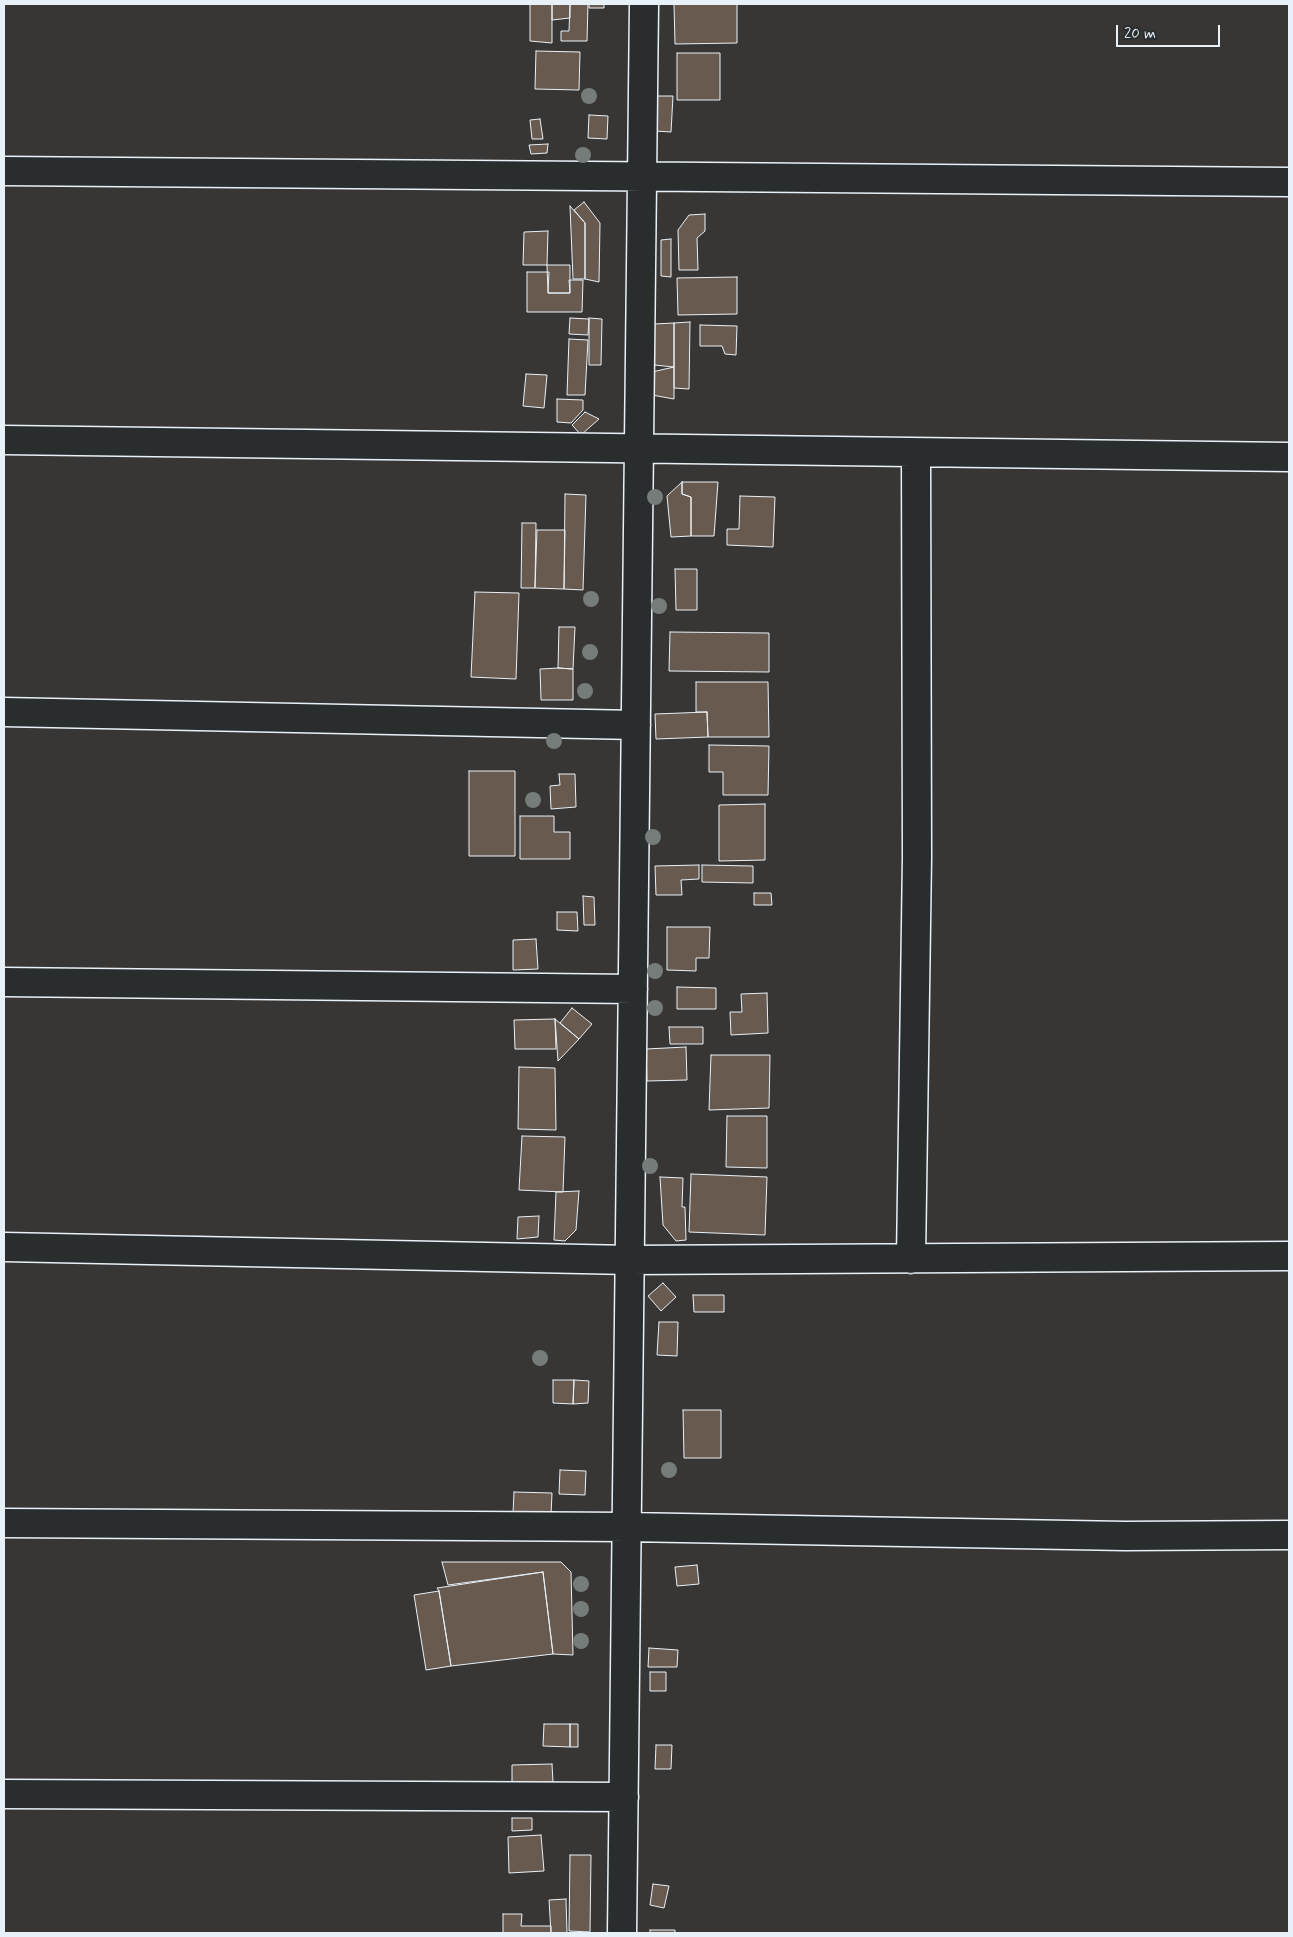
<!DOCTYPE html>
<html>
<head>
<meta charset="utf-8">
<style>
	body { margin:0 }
	#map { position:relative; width:1293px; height:1937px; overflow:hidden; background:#373635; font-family:Mynerve,sans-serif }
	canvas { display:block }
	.frame { position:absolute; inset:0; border:5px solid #e8f1f8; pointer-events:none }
	.scale { position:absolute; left:1116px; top:25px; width:104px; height:22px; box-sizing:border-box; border:2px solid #e8f1f8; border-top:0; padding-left:6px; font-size:15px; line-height:18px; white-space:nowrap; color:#e8f1f8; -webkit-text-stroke:4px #2a2d2e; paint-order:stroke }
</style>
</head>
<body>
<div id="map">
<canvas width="1293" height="1937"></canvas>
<div class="frame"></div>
<div class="scale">20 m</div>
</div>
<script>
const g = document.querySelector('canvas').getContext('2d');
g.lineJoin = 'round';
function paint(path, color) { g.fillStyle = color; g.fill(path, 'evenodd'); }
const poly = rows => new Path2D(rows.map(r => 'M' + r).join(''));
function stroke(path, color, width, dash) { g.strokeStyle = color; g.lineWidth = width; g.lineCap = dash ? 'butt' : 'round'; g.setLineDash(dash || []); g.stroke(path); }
const building = poly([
	[530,4,552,4,552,43,530,41,530,4],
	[552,4,570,4,570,18,552,20,552,4],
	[570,4,588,4,587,41,561,41,561,31,569,31,570,4],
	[589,4,604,4,604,8,589,8,589,4],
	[674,4,737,4,737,43,675,44,674,4],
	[536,51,580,52,579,90,535,89,536,51],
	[677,53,720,53,720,100,677,100,677,53],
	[656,96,673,96,671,132,655,131,656,96],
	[589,115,608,116,607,139,588,138,589,115],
	[540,119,543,139,532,139,530,120,540,119],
	[548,144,547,153,531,154,529,145,548,144],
	[584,202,600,223,599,282,585,279,585,223,574,210,584,202],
	[570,206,585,223,585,279,573,279,570,206],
	[705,214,705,231,697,238,698,270,679,270,678,230,689,215,705,214],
	[548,231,547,265,523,265,524,232,548,231],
	[671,239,671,277,661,276,661,240,671,239],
	[547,265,570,265,570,293,548,293,547,265],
	[527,272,549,272,548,293,570,293,569,280,583,280,582,312,527,312,527,272],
	[737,277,737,314,678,315,677,278,737,277],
	[570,318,589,319,588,335,569,334,570,318],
	[589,318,602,319,601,365,589,365,589,318],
	[690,322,689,389,674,388,674,323,690,322],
	[674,323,674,367,654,365,654,324,674,323],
	[700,325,737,326,736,355,725,354,722,346,700,346,700,325],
	[569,339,588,340,585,395,567,395,569,339],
	[674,367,674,399,652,395,652,372,674,367],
	[526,374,547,375,544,408,523,406,526,374],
	[557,399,583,400,583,410,571,423,557,422,557,399],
	[585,412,599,419,581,435,572,425,585,412],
	[682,482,718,482,714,536,691,536,691,497,682,494,682,482],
	[682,482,682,494,691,497,691,536,671,537,667,496,682,482],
	[565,494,586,495,583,590,564,589,565,494],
	[740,496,775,497,773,547,727,545,727,529,739,529,740,496],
	[522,523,536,523,535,588,521,588,522,523],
	[537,530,565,530,564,589,535,588,537,530],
	[675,569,697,569,697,610,676,610,675,569],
	[475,592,519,593,516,679,471,677,475,592],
	[559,627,575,627,573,669,558,668,559,627],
	[670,632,769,633,769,672,669,671,670,632],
	[558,668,573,669,573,700,541,700,540,669,558,668],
	[696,682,768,682,769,737,708,737,707,712,696,712,696,682],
	[707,712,708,737,656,739,655,714,707,712],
	[709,745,769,746,768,795,723,795,723,772,709,772,709,745],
	[469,771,515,771,515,856,469,856,469,771],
	[559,774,575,774,576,807,551,809,550,786,560,785,559,774],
	[765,804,765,860,719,861,719,805,765,804],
	[520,816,554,816,554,832,570,832,570,859,520,859,520,816],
	[699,865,699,879,681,880,682,895,656,895,655,866,699,865],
	[702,865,753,866,753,883,702,882,702,865],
	[754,893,771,893,772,905,754,905,754,893],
	[583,896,594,897,595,925,584,925,583,896],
	[557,912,577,912,578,931,557,930,557,912],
	[667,927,710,927,709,958,696,958,696,971,667,970,667,927],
	[536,939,538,969,513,970,513,940,536,939],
	[677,987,716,988,716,1009,677,1009,677,987],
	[767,993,768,1033,731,1035,730,1012,742,1012,741,994,767,993],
	[572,1008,592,1024,579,1039,560,1023,572,1008],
	[555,1019,556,1049,515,1049,514,1020,555,1019],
	[555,1019,579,1039,558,1061,555,1019],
	[669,1027,703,1027,703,1044,670,1044,669,1027],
	[686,1047,687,1080,647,1081,646,1049,686,1047],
	[711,1055,770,1055,769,1108,709,1110,711,1055],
	[519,1067,555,1068,556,1130,518,1129,519,1067],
	[727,1116,767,1116,767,1168,726,1167,727,1116],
	[522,1136,565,1137,563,1192,519,1190,522,1136],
	[691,1174,767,1177,765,1235,689,1232,691,1174],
	[660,1177,683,1178,682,1207,685,1207,686,1240,676,1241,663,1225,660,1177],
	[579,1191,576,1230,565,1241,554,1240,556,1192,579,1191],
	[539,1216,538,1237,517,1239,518,1217,539,1216],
	[663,1283,676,1297,661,1311,648,1296,663,1283],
	[693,1295,724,1295,724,1312,694,1312,693,1295],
	[659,1322,678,1322,677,1356,657,1355,659,1322],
	[553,1380,574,1380,573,1404,553,1403,553,1380],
	[574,1380,589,1381,588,1403,573,1404,574,1380],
	[683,1410,721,1410,721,1458,684,1458,683,1410],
	[560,1470,586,1471,585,1495,559,1494,560,1470],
	[514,1492,552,1493,551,1515,513,1514,514,1492],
	[442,1562,561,1562,571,1572,573,1655,553,1654,543,1572,448,1585,442,1562],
	[697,1565,699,1584,677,1586,675,1567,697,1565],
	[543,1572,553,1654,451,1666,439,1591,437,1588,543,1572],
	[439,1591,451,1666,426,1670,414,1595,439,1591],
	[649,1648,678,1650,677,1667,648,1667,649,1648],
	[650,1672,666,1672,666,1691,650,1691,650,1672],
	[544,1724,570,1724,570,1747,543,1746,544,1724],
	[570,1724,578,1724,578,1747,570,1747,570,1724],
	[656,1745,672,1745,671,1769,655,1769,656,1745],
	[552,1764,553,1782,512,1783,512,1765,552,1764],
	[512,1818,532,1818,532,1830,512,1831,512,1818],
	[541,1835,544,1871,509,1873,508,1837,541,1835],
	[570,1855,591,1855,590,1932,569,1931,570,1855],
	[653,1884,669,1886,664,1908,650,1905,653,1884],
	[566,1899,567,1933,551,1933,549,1900,566,1899],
	[503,1914,522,1914,521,1926,551,1926,551,1933,503,1933,503,1914],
	[650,1930,675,1930,675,1933,650,1933,650,1930]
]);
const minor = poly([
	[4,171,1289,182],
	[4,440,1289,457],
	[4,712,636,725],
	[4,982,633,989],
	[4,1247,630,1260,1289,1256],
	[911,1259,917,857,916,453],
	[4,1523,627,1527,1125,1536,1289,1535],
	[4,1794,624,1797],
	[622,1933,644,4]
]);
const trees = [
	[589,96],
	[583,155],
	[655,497],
	[591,599],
	[659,606],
	[590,652],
	[585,691],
	[554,741],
	[533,800],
	[653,837],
	[655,971],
	[655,1008],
	[650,1166],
	[540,1358],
	[669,1470],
	[581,1584],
	[581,1609],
	[581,1641]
];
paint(building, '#695a50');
stroke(building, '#e8f1f8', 1);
stroke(minor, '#e8f1f8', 31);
stroke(minor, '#2a2d2e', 28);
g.fillStyle = '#757c79';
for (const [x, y] of trees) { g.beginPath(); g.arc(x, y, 8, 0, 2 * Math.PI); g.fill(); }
</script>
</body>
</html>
